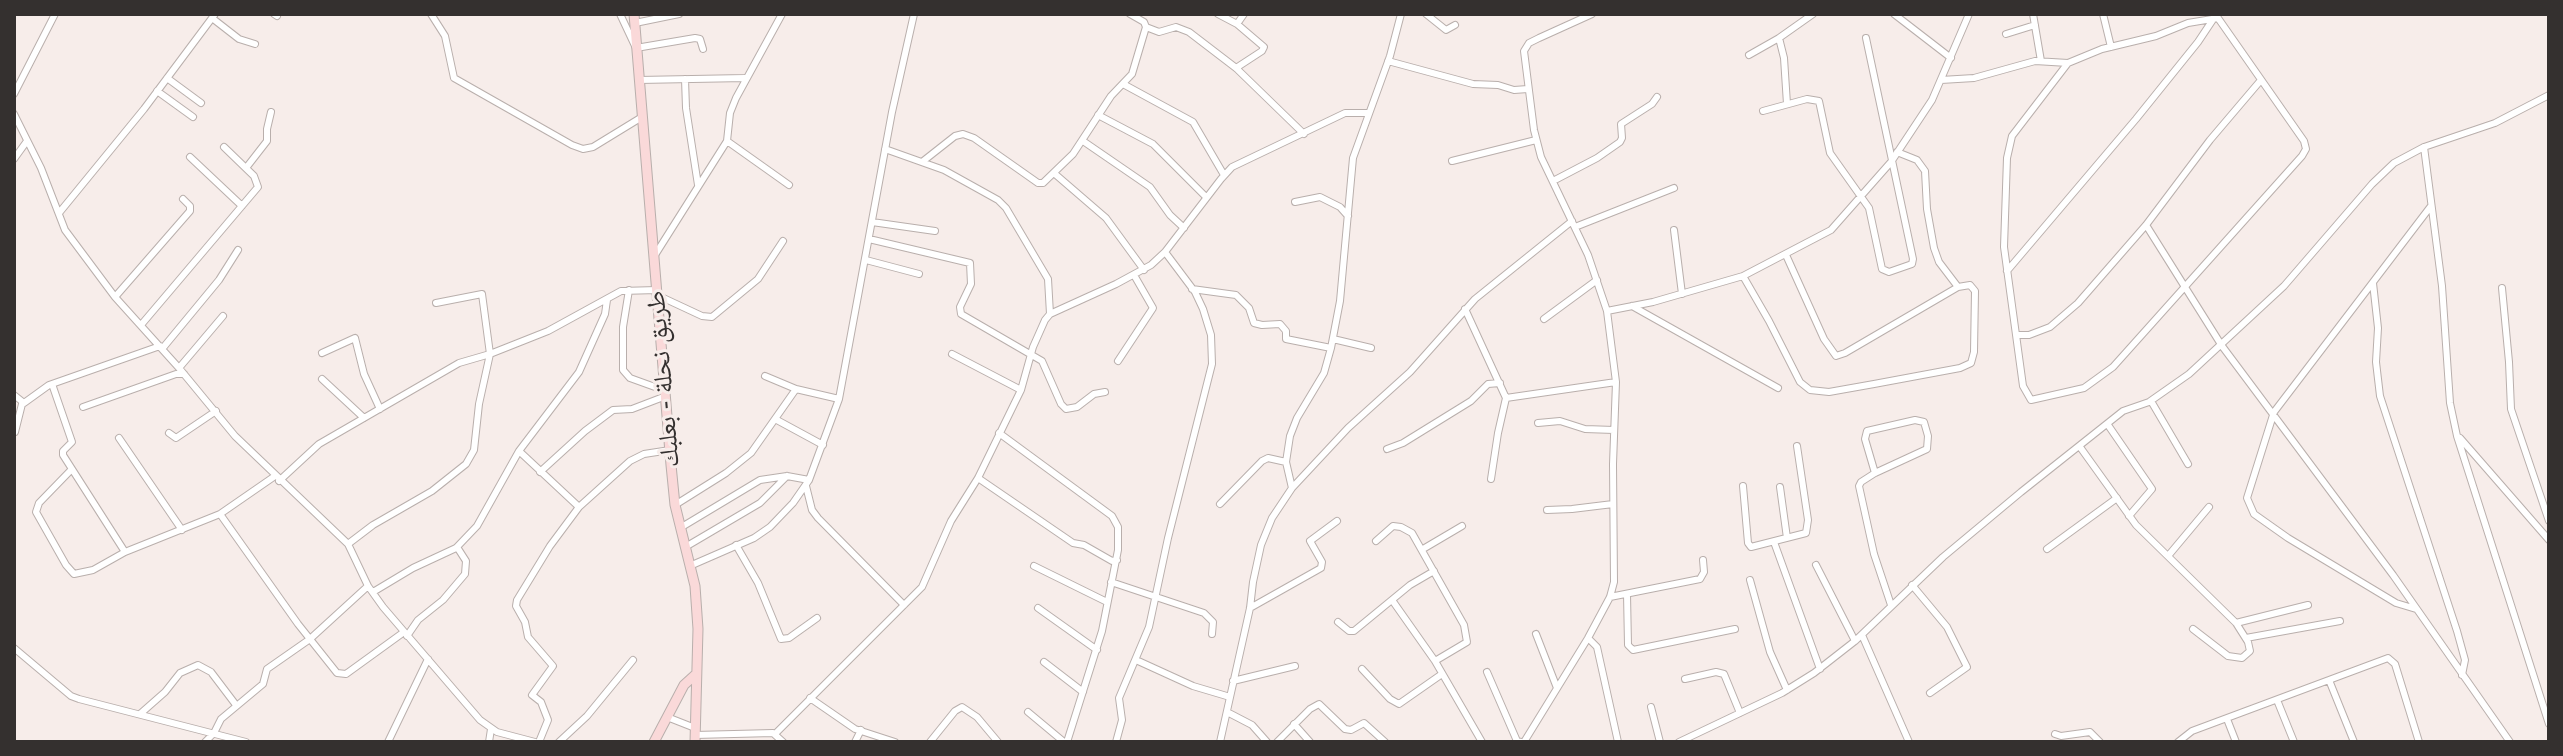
<!DOCTYPE html>
<html>
<head>
<meta charset="utf-8">
<style>
	body { margin:0 }
	#map { position:relative; width:2563px; height:756px; overflow:hidden; background:#f7edea; font-family:Arial,sans-serif }
	canvas { display:block }
	.frame { position:absolute; inset:0; border:16px solid #34302f; pointer-events:none }
</style>
</head>
<body>
<div id="map">
<canvas width="2563" height="756"></canvas>
<div class="frame"></div>
</div>
<script>
const g = document.querySelector('canvas').getContext('2d');
g.lineJoin = 'round';
const poly = rows => new Path2D(rows.map(r => 'M' + r).join(''));
function stroke(path, color, width, dash) { g.strokeStyle = color; g.lineWidth = width; g.lineCap = dash ? 'butt' : 'round'; g.setLineDash(dash || []); g.stroke(path); }
function label(font, color, halo, rows, align = 'center') {
  g.font = font + ' Arial,"Noto Naskh Arabic",sans-serif'; g.lineWidth = 6; g.setLineDash([]); g.textBaseline = 'middle'; g.strokeStyle = halo; g.fillStyle = color; for (const [text, x, y, turn = 0] of rows) {
    g.save(); g.translate(x, y); g.rotate((+turn || 0) * Math.PI / 180); g.textAlign = isNaN(turn) ? turn : align; if (halo) g.strokeText(text, 0, 0); g.fillText(text, 0, 0); g.restore();
  }
}
const street = poly([
	[274,14,277,16],
	[431,14,445,36,454,78,572,145,583,149,593,147,642,117],
	[620,14,636,48,695,38,700,39,703,49],
	[1218,14,1237,24,1264,47,1262,51,1236,68],
	[1426,14,1446,30,1455,25],
	[1894,14,1951,58],
	[2033,14,2041,61],
	[2103,14,2111,47],
	[212,18,239,39,255,44],
	[2218,18,2304,141,2306,149,2302,156,2113,367,2084,388,2031,400,2023,386,2004,247,2007,158,2012,136,2068,63,2102,49,2156,36,2188,23,2218,18],
	[635,23,679,14],
	[1237,24,1244,14],
	[1146,27,1159,32,1176,27,1189,32,1236,68,1304,134],
	[2006,34,2035,25],
	[1749,55,1779,38],
	[1388,61,1473,84,1498,85,1514,90,1528,89],
	[167,78,201,103],
	[685,79,686,108,698,185],
	[639,80,745,78],
	[1941,80,1974,78,2035,61,2068,63],
	[1123,84,1193,122,1224,175],
	[157,91,193,117],
	[14,94,55,14],
	[1787,104,1784,58,1779,38,1813,14],
	[1763,111,1807,99,1819,101,1830,153,1869,208,1882,269,1889,272,1912,264,1913,259,1866,38],
	[14,114,41,168,65,230,115,297,179,368,235,436,348,544,368,586,383,607,480,720,497,732,535,742],
	[1098,115,1153,144,1206,197],
	[727,141,789,185],
	[1083,141,1150,187,1170,215,1184,228],
	[2424,147,2442,286,2450,403,2457,436,2549,724],
	[885,149,944,170,998,200,1006,208,1048,279,1050,314],
	[190,157,242,206],
	[14,159,27,141],
	[1452,161,1536,140],
	[922,162,955,136,963,134,974,138,1038,183,1043,183,1073,154,1111,96,1132,74,1146,27,1144,22,1130,14],
	[246,168,267,141,267,129,271,112],
	[1055,174,1106,218,1144,270],
	[1553,181,1597,158,1620,142,1622,138,1621,124,1652,104,1657,97],
	[1295,202,1320,197,1340,207,1348,216],
	[59,213,144,109,215,14],
	[872,222,935,231],
	[2146,225,2222,346,2393,575,2510,742],
	[1575,227,1674,188],
	[1674,230,1682,294],
	[869,239,970,263,971,284,960,307,961,314,1042,361,1061,404,1066,409,1077,407,1094,394,1105,392],
	[655,255,727,141,730,113,736,98,782,14],
	[1786,255,1824,339,1836,356,1845,353,1958,287],
	[866,260,919,274],
	[2007,271,2136,119,2198,42,2214,18],
	[1743,276,1769,321,1800,382,1810,390,1829,392,1874,384,1960,368,1971,363,1974,352,1975,291,1970,285,1958,287,1939,262,1934,248,1927,209,1925,171,1917,160,1897,152],
	[2373,283,2378,328,2376,362,2380,396,2457,631,2465,660,2462,675],
	[2502,288,2509,362,2511,409,2549,521],
	[1192,289,1236,295,1249,308,1254,323,1262,325,1280,324,1286,331,1286,339,1331,348],
	[629,290,623,327,623,370,630,378,666,391],
	[657,295,702,316,712,317,758,279,783,241],
	[115,297,190,211,190,206,183,199],
	[1632,306,1778,388],
	[1465,309,1506,398,1498,433,1491,479],
	[1607,311,1653,302,1743,276,1831,230,1891,162,1932,100,1969,14],
	[1544,319,1597,280],
	[141,325,258,187,254,176,224,147],
	[2017,335,2029,335,2050,327,2078,303,2146,225,2210,140,2261,80],
	[1333,339,1371,348],
	[162,349,219,280,238,250],
	[322,353,355,338,364,374,380,409],
	[952,354,1021,390],
	[1118,361,1153,308,1134,275],
	[179,368,223,316],
	[765,376,796,389,839,399],
	[322,379,364,418],
	[52,384,72,442,63,451,63,455,125,552],
	[14,395,24,403,49,385,160,346],
	[1506,398,1616,382],
	[2151,401,2188,464],
	[83,407,176,374,184,374],
	[775,419,823,445],
	[1538,423,1560,421,1585,429,1614,430],
	[2108,425,2152,489,2129,516],
	[15,432,22,404],
	[169,433,176,438,216,411],
	[999,433,1112,516,1118,527,1118,550,1102,631,1067,742],
	[119,438,182,530],
	[2460,438,2549,540],
	[2080,447,2136,525,2236,623,2248,642,2250,651,2242,658,2228,656,2193,629],
	[1387,449,1403,443,1471,401,1488,384,1500,383],
	[519,451,579,507],
	[71,470,39,503,36,512,66,565,74,574,93,570,125,552,220,514,275,476],
	[540,472,585,431,613,410,632,409,666,396],
	[1875,473,1865,439,1867,431,1915,420,1924,422,1928,436,1927,449,1875,473,1861,482,1859,486,1874,554,1891,605],
	[978,478,1073,543,1084,545,1112,561,1117,560],
	[279,481,319,444,459,363,490,354,548,331,621,291,657,290],
	[806,486,812,510,818,518,904,605],
	[1743,486,1748,543,1751,547,1806,533,1808,520,1797,446],
	[1780,487,1787,538],
	[1292,488,1348,428,1410,372,1475,299,1572,221],
	[1220,504,1262,461,1268,458,1286,462],
	[675,505,726,473,751,453,796,389],
	[1547,510,1572,509,1613,504],
	[220,514,298,624,337,673,346,674,404,632],
	[680,528,760,480,787,476,809,480],
	[1376,541,1393,526,1401,527,1412,533,1464,625,1467,642,1435,661],
	[1774,542,1820,669],
	[348,544,373,525,432,491,466,464,474,450,479,404,490,354,482,294,436,303],
	[736,545,758,583,781,639,789,638,817,618],
	[687,546,760,503,787,476],
	[1423,549,1462,526],
	[2047,549,2117,498],
	[2168,556,2209,507],
	[692,565,754,538,770,527,793,503,809,480,839,399,892,112,914,14],
	[1816,565,1855,641],
	[1034,566,1107,602],
	[1750,580,1770,652,1787,690],
	[1111,582,1204,613,1213,622,1212,634],
	[1912,585,1947,627,1967,667,1930,693],
	[373,592,413,568,456,548,477,526,519,451,579,372,605,314,607,300],
	[1627,594,1628,645,1633,650,1735,629],
	[1610,597,1700,579,1704,572,1703,560],
	[1392,600,1435,661,1482,742],
	[1038,608,1097,650],
	[1250,608,1321,568,1322,562,1310,541,1337,521],
	[2416,609,2396,603,2288,538,2254,514,2247,498,2274,412,2431,206],
	[1338,622,1349,631,1354,631,1410,585,1434,571],
	[2236,623,2308,605],
	[1536,634,1557,688],
	[1862,635,1909,742],
	[407,636,418,620,443,600,465,574,466,561,457,547],
	[1588,638,1597,647,1618,742],
	[2246,638,2340,621],
	[14,648,71,696,79,699,246,742],
	[1136,660,1193,686,1230,697],
	[1044,662,1083,692],
	[1362,669,1390,699,1399,704,1442,674],
	[1487,672,1517,741,1521,742],
	[1685,679,1716,672,1724,674,1740,713],
	[2329,680,2354,742],
	[1233,681,1295,666],
	[810,698,855,729,895,742],
	[2277,700,2294,742],
	[1651,707,1660,742],
	[1028,712,1064,742],
	[1227,712,1252,725,1267,742],
	[140,714,165,692,180,673,198,665,211,672,236,705],
	[667,717,695,728],
	[2227,719,2236,742],
	[1294,724,1310,742],
	[776,733,922,587,951,521,978,478,1021,390,1033,347,1045,320,1050,314,1116,284,1151,265,1165,252,1221,179,1232,167,1345,113,1368,113],
	[2055,734,2061,736,2090,732,2100,742],
	[695,735,773,733,783,742],
	[205,742,214,733,221,719,263,684,267,669,310,639,368,586],
	[388,742,428,659],
	[489,742,491,729],
	[539,742,548,720,541,702,532,695,553,666,528,637,525,622,516,606,517,600,550,546,579,507,630,461,644,454,670,450],
	[559,742,587,716,633,660],
	[855,742,861,730],
	[930,742,955,711,962,707,977,717,998,742],
	[1116,742,1122,720,1119,698,1149,627,1168,538,1212,364,1211,335,1203,309,1195,292,1165,252],
	[1220,742,1250,608,1253,582,1261,545,1272,518,1292,488,1286,462,1290,436,1297,418,1324,373,1331,348,1340,301,1353,158,1390,56,1401,14],
	[1277,742,1310,709,1319,704,1345,729,1351,730,1364,723,1385,742],
	[1524,742,1588,638,1610,597,1614,582,1613,464,1616,382,1607,311,1588,255,1541,157,1534,130,1524,51,1529,43,1539,38,1592,14],
	[1679,742,1782,693,1814,673,1855,641,1943,557,2021,492,2123,411,2149,402,2189,374,2284,286,2372,184,2394,163,2424,147,2495,123,2549,95],
	[2178,742,2192,731,2388,658,2395,664,2419,742]
]);
const secondary = poly([
	[634,14,671,465,675,505,695,586,698,629,695,742],
	[654,742,684,685,695,675]
]);
const streetNames = [
	["طريق نحلة - بعلبك",664,379,-95]
];
stroke(street, '#b9afac', 8);
stroke(secondary, '#b9afac', 11);
stroke(street, '#fff', 6);
stroke(secondary, '#fad9d9', 9);
label('26px', '#34302f', '#f7edea', streetNames);
</script>
</body>
</html>
